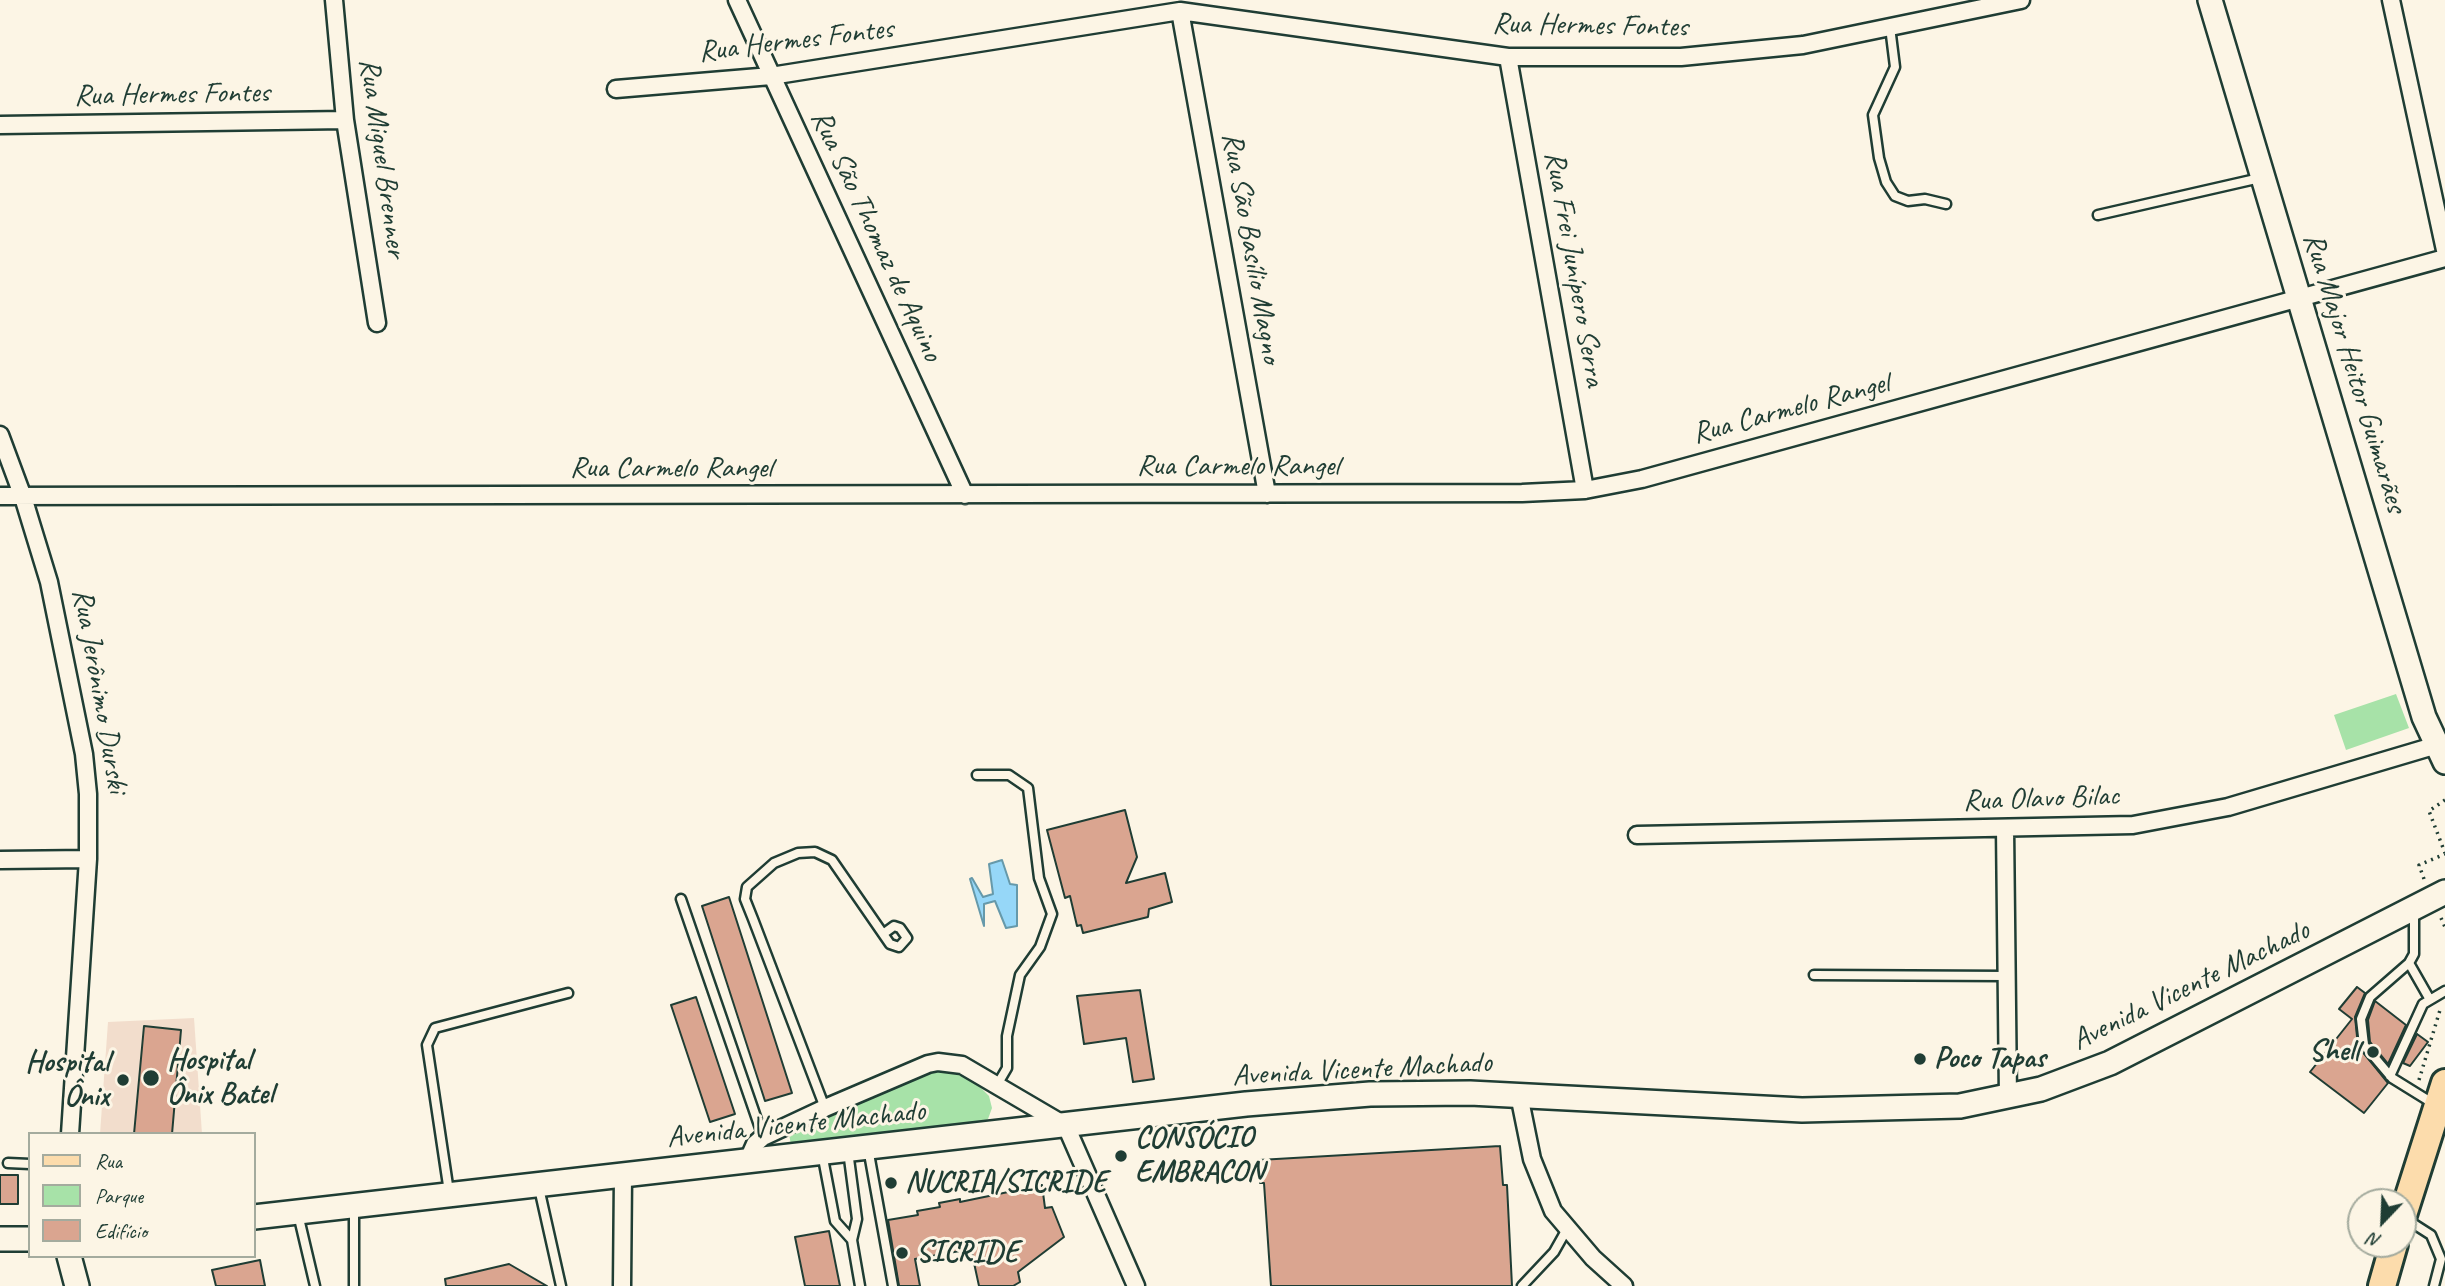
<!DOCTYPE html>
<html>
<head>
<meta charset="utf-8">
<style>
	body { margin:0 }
	#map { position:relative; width:2445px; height:1286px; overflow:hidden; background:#fcf5e5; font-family:Caveat,sans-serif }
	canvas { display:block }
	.legend { position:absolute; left:28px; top:1132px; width:228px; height:126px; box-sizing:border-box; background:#fcf5e5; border:2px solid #a4ab9e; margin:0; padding:9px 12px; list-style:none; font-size:21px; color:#1f3d34 }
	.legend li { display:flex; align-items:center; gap:14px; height:35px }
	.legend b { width:35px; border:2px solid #a4ab9e }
	.north { position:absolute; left:2347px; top:1188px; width:70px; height:70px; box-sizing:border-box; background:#fcf5e5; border:2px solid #a4ab9e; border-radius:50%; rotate:203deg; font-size:19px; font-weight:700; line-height:28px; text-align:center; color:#1f3d34 }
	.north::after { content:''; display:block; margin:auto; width:24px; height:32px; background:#1f3d34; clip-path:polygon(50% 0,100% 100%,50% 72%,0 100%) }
</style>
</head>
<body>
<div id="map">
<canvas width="2445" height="1286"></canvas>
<ul class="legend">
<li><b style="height:9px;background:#fcdcac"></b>Rua</li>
<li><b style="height:19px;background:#a7e2a8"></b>Parque</li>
<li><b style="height:19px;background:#daa590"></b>Edifício</li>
</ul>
<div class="north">N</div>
</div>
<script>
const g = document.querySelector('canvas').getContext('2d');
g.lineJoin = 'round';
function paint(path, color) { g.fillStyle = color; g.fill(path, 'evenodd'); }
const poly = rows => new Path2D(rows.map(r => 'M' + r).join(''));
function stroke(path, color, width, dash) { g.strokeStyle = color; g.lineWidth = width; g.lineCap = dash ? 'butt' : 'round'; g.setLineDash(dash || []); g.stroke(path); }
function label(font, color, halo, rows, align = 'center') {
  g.font = font + ' Caveat,sans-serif'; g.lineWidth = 6; g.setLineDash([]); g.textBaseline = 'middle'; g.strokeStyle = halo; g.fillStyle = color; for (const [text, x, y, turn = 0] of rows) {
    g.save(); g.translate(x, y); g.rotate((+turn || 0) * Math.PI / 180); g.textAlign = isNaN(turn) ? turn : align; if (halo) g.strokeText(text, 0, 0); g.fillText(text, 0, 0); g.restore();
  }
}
const built = poly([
	[194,1018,202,1134,100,1134,108,1022]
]);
const green = poly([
	[2396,694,2409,728,2346,750,2334,715],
	[937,1069,962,1075,981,1088,989,1096,992,1108,988,1119,979,1125,791,1145,789,1134,796,1130]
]);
const water = poly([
	[1002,860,1010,884,1017,885,1017,926,1006,928,995,901,984,904,984,926,970,879,972,878,983,897,993,894,989,864,1002,860]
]);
const building = poly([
	[1125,810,1137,857,1126,883,1165,873,1172,902,1149,909,1148,917,1083,933,1081,925,1077,926,1070,896,1065,898,1047,830,1125,810],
	[729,897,792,1093,765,1101,702,906,729,897],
	[2357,987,2365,993,2355,1017,2358,1046,2388,1083,2364,1113,2310,1072,2352,1019,2339,1009,2357,987],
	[1140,990,1154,1079,1133,1082,1126,1038,1084,1044,1077,996,1140,990],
	[696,997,735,1114,710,1122,671,1005,696,997],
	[2375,1001,2406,1025,2388,1064,2370,1042,2368,1020,2375,1001],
	[144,1026,181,1030,172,1134,134,1134,144,1026],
	[2417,1034,2428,1042,2410,1066,2403,1063,2417,1034],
	[1500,1146,1503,1185,1507,1185,1512,1286,1271,1286,1264,1183,1260,1183,1259,1160,1500,1146],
	[0,1175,18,1175,18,1204,0,1204,0,1175],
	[1042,1185,1045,1208,1052,1207,1064,1237,1018,1272,1020,1282,1013,1286,979,1286,971,1249,915,1259,920,1286,899,1286,888,1220,918,1215,917,1211,940,1207,939,1203,960,1199,960,1202,1042,1185],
	[829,1231,840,1286,805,1286,795,1237,829,1231],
	[260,1260,265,1286,216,1286,212,1270,260,1260],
	[509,1264,547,1286,446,1286,445,1279,509,1264]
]);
const path = poly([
	[2445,800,2429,811,2445,853],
	[2424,879,2419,865,2445,854],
	[2441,918,2445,927],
	[2419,1080,2440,1010]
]);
const lane = poly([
	[1890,27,1895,67,1873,115,1879,158,1886,182,1895,196,1908,201,1925,199,1946,204],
	[2098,215,2260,178],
	[977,775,1009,775,1028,788,1039,878,1052,914,1040,947,1020,975,1007,1036,1007,1068,997,1085],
	[681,899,763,1137],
	[2414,913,2414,954,2409,963,2370,997,2361,1019,2364,1045,2392,1078,2434,1104],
	[2409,963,2429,998],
	[1814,975,2007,976],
	[2390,1076,2423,1004,2445,991],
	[825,1108,753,919,745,899,747,887,774,863,798,853,815,852,832,860,890,944,899,947,907,938,900,928,894,926,883,934],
	[868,1148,893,1286],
	[848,1151,857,1219,852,1240,860,1286],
	[822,1153,835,1221,852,1240],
	[8,1163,30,1164],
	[539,1188,561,1286],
	[449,1192,427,1045,435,1028,568,993],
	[354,1209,354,1286],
	[298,1214,315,1286],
	[2406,1219,2431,1235,2441,1259,2434,1286],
	[1522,1286,1554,1252,1567,1229]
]);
const street = poly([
	[334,0,345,120,377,323],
	[737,0,965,495],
	[2391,0,2445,250],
	[1180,11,1267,494],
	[1508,57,1585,490],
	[616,89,771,76,1180,11,1508,57,1681,57,1803,45,2021,0],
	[0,125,345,120],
	[0,435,23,497,49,582,84,754,88,794,88,859,70,1134],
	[0,496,1522,493,1585,490,1642,479,2445,258],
	[2005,828,2008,1098],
	[1637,835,2133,825,2228,807,2437,745],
	[0,860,88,859],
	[1519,1095,1532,1159,1553,1211,1593,1258,1624,1286],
	[747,1162,755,1144,763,1137,825,1108,928,1064,938,1062,962,1065,1066,1126,1136,1286],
	[622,1286,623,1176]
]);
const secondary = poly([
	[2210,0,2424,717,2445,762],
	[254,1217,1246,1104,1370,1094,1470,1093,1802,1110,1960,1106,2041,1089,2110,1063,2445,892],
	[0,1239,30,1239],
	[69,1256,77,1286]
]);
const primary = poly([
	[2403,1215,2445,1083],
	[2382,1286,2394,1244]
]);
const markers = [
	[2373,1052,7,"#1f3d34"],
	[1920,1059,7,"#1f3d34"],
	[151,1078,9,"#1f3d34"],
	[123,1080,7,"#1f3d34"],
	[1121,1156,7,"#1f3d34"],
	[891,1183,7,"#1f3d34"],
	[902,1253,7,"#1f3d34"]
];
const streetNames = [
	["Rua Hermes Fontes",1590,26,1],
	["Rua Hermes Fontes",796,41,-7],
	["Rua Hermes Fontes",172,95,-1],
	["Rua Miguel Brenner",382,158,82],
	["Rua São Thomaz de Aquino",876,236,65],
	["Rua São Basílio Magno",1251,248,80],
	["Rua Frei Junípero Serra",1574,269,80],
	["Rua Major Heitor Guimarães",2354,373,73],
	["Rua Carmelo Rangel",1791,409,-15],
	["Rua Carmelo Rangel",1238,466],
	["Rua Carmelo Rangel",671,468],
	["Rua Jerônimo Durski",99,691,80],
	["Rua Olavo Bilac",2041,799,-2],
	["Avenida Vicente Machado",2191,986,-26],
	["Avenida Vicente Machado",1362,1070,-3],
	["Avenida Vicente Machado",796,1125,-6]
];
const poiNames = [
	["Shell",2359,1052,"right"],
	["Poco Tapas",1934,1059],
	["Hospital",167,1061],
	["Ônix Batel",167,1095],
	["Hospital",109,1063,"right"],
	["Ônix",109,1097,"right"],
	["CONSÓCIO",1135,1139],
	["EMBRACON",1135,1173],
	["NUCRIA/SICRIDE",905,1183],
	["SICRIDE",916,1253]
];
paint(built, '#f2ddcc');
paint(green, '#a7e2a8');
paint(water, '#96d7f8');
stroke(water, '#69a', 2);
paint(building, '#daa590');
stroke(building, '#1f3d34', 2);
stroke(lane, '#1f3d34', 13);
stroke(street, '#1f3d34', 21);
stroke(secondary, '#1f3d34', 28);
stroke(primary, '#1f3d34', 32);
stroke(path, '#1f3d34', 3.5, [2, 5]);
stroke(lane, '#fcf5e5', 8);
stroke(street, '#fcf5e5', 16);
stroke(secondary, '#fcf5e5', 23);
stroke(primary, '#fcdcac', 26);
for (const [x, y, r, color] of markers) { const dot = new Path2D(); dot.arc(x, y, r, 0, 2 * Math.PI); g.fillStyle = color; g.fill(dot); stroke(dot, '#fcf5e5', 2.5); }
label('30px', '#1f3d34', '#fcf5e5', streetNames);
label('bold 30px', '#1f3d34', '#fcf5e5', poiNames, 'left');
</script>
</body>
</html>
